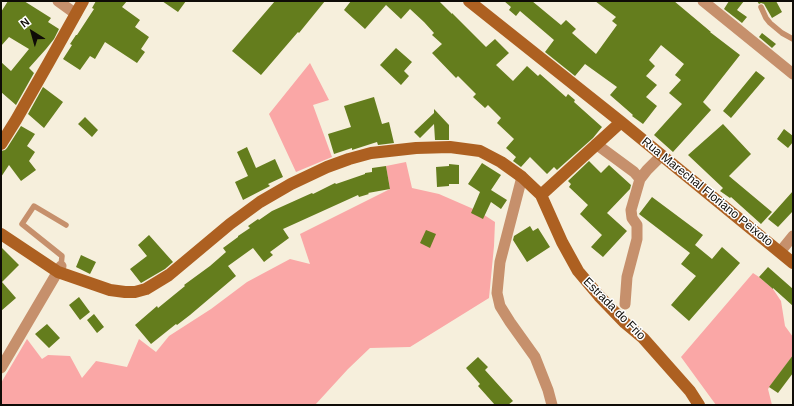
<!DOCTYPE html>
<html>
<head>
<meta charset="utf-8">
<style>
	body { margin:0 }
	#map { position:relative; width:794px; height:406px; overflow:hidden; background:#f6efdc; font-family:Arial,sans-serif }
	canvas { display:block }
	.frame { position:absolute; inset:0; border:2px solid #0f0c07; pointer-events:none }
	.north { position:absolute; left:12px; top:12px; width:40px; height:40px; -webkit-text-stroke:3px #fff; paint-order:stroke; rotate:323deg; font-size:11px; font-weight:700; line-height:16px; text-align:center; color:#0f0c07 }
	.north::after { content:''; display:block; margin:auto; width:14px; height:18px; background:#0f0c07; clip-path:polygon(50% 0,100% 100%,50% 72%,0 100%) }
</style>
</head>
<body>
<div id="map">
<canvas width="794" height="406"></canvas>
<div class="frame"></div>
<div class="north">N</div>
</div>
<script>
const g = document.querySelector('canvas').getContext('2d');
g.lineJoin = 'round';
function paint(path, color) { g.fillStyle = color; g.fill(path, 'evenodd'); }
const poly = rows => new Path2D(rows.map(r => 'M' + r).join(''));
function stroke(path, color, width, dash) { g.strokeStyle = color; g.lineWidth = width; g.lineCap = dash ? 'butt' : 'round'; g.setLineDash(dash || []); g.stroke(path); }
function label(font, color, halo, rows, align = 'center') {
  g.font = font + ' Arial,sans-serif'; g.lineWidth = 3; g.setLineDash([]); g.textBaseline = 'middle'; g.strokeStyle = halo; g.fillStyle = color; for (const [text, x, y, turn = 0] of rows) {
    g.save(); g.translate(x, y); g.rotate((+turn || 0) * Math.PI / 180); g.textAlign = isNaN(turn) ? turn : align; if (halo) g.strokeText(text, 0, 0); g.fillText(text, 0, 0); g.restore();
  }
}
const forest = poly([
	[310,63,329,100,313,105,332,157,296,172,269,114],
	[406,162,412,188,439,194,478,211,495,222,494,246,489,298,410,347,370,348,348,369,315,405,1,405,1,383,27,339,42,359,48,355,70,356,82,378,96,361,127,367,139,339,156,352,169,336,211,309,247,282,290,259,310,264,300,234,390,189,386,166],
	[753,273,759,277,773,289,781,301,785,326,793,337,793,355,768,389,772,405,716,405,681,357]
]);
const building = poly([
	[8,1,24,1,51,18,48,22,59,29,54,39,46,49,29,68,34,73,16,105,1,92,1,62,11,71,29,49,9,37,1,46,1,12],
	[96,1,127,1,122,7,140,20,135,27,149,37,141,49,145,52,137,63,105,42,95,59,90,56,80,70,63,59,72,45,70,44,76,35,77,35,94,9,92,8],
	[162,1,186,1,178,12],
	[275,1,325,1,299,33,298,32,261,75,232,51],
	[351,1,439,1,452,14,452,13,486,47,495,39,509,53,496,65,513,81,527,66,538,76,540,74,566,97,568,94,575,100,574,102,602,127,593,138,557,170,554,167,547,174,530,157,521,167,513,161,516,157,506,148,514,139,497,123,501,118,488,105,485,108,473,97,476,94,458,76,456,78,432,53,442,44,432,35,434,33,424,22,410,9,401,19,386,5,365,29,344,10],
	[504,1,532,1,561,25,566,20,576,29,572,33,596,54,617,25,612,21,616,17,595,1,674,1,711,32,710,32,740,55,703,102,711,110,673,152,654,135,682,104,669,93,681,80,675,75,684,64,661,45,649,60,655,66,646,76,657,85,646,97,657,106,643,124,632,116,633,115,610,95,617,87,585,64,575,76,545,52,554,40,520,11,516,16,509,10,511,7],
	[729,1,744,1,737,10,747,17,742,23,724,9],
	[757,1,776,1,782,12,772,18,764,4,761,3,759,4],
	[762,33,776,44,772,48,759,37],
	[396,48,412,62,404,71,409,76,401,85,380,65],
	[756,71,765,78,731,118,723,111],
	[43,87,63,102,44,128,28,114],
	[374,97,382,124,389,122,394,143,378,145,377,142,352,150,352,148,334,154,328,134,351,127,344,106],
	[434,109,449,125,449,140,435,140,434,124,420,138,414,132,434,113],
	[85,117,98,130,92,137,78,124],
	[723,124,751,154,729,176,772,212,761,224,731,197,730,198,720,191,723,188,688,155],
	[21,126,35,134,27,146,35,152,29,161,36,170,21,181,9,165,1,177,1,151,5,150,7,148],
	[784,129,793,136,793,142,788,148,777,139],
	[247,147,256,168,275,159,283,177,268,184,270,186,243,200,235,182,248,176,237,152],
	[589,161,601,173,609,165,631,185,630,189,607,213,627,231,603,257,591,247,602,235,580,214,588,205,569,187,571,184,568,181],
	[482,163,501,175,491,190,507,200,501,209,491,202,483,219,471,213,480,192,468,184],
	[449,164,459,165,459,184,449,184,449,186,437,187,436,167,449,166],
	[386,166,390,189,368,193,369,194,359,197,358,195,283,229,289,238,270,252,273,255,264,262,253,248,228,266,236,276,190,315,177,325,176,324,151,344,135,325,157,306,158,308,185,286,184,285,210,266,226,252,223,248,238,237,238,236,250,228,248,226,258,219,259,220,272,211,312,193,313,194,335,183,336,184,365,174,365,173,372,172,372,168],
	[793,191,793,211,778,227,768,219],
	[652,197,703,235,695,245,712,259,722,247,740,263,689,321,671,305,696,276,681,264,690,253,639,214],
	[530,226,533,231,538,228,550,247,527,262,513,240,514,236],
	[426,230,436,234,430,248,420,243],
	[149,235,173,262,165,269,141,283,130,269,147,256,138,245],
	[1,247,19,265,2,282,16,298,1,311],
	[81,255,96,262,90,274,76,267],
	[768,267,793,289,793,306,773,288,773,289,759,277],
	[79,297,90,312,80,320,69,305],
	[94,314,104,327,97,333,87,320],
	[47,324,60,338,49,348,35,334],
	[793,355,793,373,778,393,769,387],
	[478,357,488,367,485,370,513,401,508,405,495,405,478,386,480,384,466,368]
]);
const lane = poly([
	[761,7,766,18,770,23,782,33,793,39],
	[61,266,62,256,22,224,34,206,66,225]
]);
const street = poly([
	[58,1,76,14],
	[703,1,793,74],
	[596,144,634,172,640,179],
	[522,177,500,262,497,293,500,306,510,322,535,357,548,390,552,405],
	[780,252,793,236],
	[625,304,627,277,637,239,637,225,632,218,631,210,640,179,647,170,662,155],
	[1,368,61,266]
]);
const secondary = poly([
	[469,1,621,122,793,263],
	[1,144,16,120,49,62,83,1],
	[541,195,621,122],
	[1,234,58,272,110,290,125,292,135,292,146,289,169,275,230,224,260,202,291,184,327,167,349,159,371,153,416,148,450,147,480,151,501,162,522,177,541,195,562,242,578,271,599,296,625,323,643,338,690,391,699,405]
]);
const streetNames = [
	["Rua Marechal Floriano Peixoto",707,192,39],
	["Estrada do Frio",614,309,45]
];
paint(forest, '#faa7a6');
paint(building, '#647d1d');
stroke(lane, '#c6906c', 5.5);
stroke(street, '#c6906c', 11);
stroke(secondary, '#ad6021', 12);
label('12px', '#0f0c07', '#fff', streetNames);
</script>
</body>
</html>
